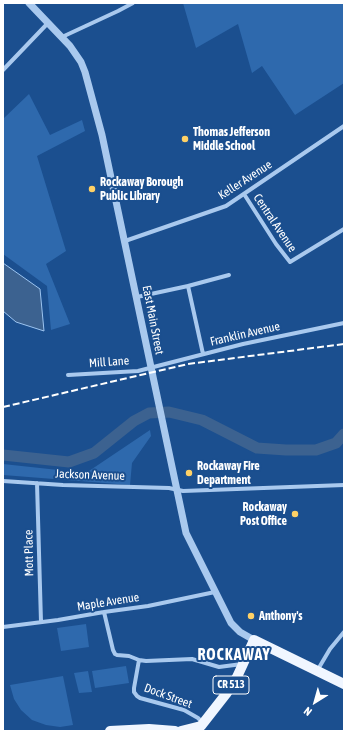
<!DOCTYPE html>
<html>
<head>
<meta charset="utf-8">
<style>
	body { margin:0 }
	#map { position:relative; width:347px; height:734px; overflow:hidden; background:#1b4f8f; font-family:"Asap Condensed",sans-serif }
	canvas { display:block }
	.frame { position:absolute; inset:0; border:4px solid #fff; pointer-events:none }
	.north { position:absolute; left:295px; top:682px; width:40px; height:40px; -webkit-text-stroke:3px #1b4f8f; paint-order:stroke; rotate:217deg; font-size:11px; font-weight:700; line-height:16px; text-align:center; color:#fff }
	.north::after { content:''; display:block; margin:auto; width:14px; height:18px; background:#fff; clip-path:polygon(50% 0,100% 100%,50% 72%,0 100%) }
</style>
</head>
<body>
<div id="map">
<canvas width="347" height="734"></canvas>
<div class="frame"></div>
<div class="north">N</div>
</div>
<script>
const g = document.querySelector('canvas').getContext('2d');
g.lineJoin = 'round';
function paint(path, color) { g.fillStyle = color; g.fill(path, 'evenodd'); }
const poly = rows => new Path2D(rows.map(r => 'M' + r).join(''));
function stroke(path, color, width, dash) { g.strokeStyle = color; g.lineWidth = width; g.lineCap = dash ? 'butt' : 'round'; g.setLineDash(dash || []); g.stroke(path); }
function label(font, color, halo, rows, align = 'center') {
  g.font = font + ' "Asap Condensed",sans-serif'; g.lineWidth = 4; g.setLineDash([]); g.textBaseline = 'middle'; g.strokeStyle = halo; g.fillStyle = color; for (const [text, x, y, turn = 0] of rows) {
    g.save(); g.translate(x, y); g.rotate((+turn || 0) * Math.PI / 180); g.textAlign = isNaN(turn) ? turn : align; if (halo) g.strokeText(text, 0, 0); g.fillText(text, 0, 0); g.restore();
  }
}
const green = poly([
	[183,3,344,3,344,83,295,115,262,66,252,73,238,24,196,48],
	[29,94,50,135,82,120,85,131,37,156,66,251,46,264,70,324,51,330,47,286,3,254,3,119],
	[150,430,151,436,132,463,130,485,3,475,3,464,86,473],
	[86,624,89,647,61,651,57,628],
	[126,666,129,683,95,688,92,671],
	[88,671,92,692,79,693,74,673],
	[63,676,73,725,60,727,46,725,32,720,21,710,14,699,10,685]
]);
const water = poly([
	[3,263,40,289,44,331,16,322,3,311,3,263]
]);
const river = poly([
	[3,455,69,462,94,453,134,421,149,413,169,412,202,420,257,448,286,450,316,450,336,443,344,434]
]);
const minor = poly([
	[62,37,118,11,133,3],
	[3,70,48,23],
	[244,194,276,244,290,262,344,229],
	[125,241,226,206,344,126],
	[137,297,188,286],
	[203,354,188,286,229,275],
	[68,375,138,371,243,344,344,323],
	[3,481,63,485,169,488,183,491,344,485],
	[37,483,41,622],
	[104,612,113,650,115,654,117,655,129,656,139,660,146,661,192,659,219,667,242,664],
	[3,627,58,620,104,612,148,606,215,592],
	[139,660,134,688,134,692,137,696,140,698,184,710,198,718,203,723],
	[317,671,330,649,344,632]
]);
const tertiary = poly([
	[29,3,70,46,81,62,85,72,102,135,186,533,231,623,240,632,254,640]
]);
const primary = poly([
	[110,731,149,729,175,731],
	[181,731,201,726,226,694,237,677,254,640,344,684]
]);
const rail = poly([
	[3,407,188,364,344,344]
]);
const markers = [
	[185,139,4,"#ffd166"],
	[92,189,4,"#ffd166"],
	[189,473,4,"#ffd166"],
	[295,514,4,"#ffd166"],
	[251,616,4,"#ffd166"]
];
const shields = [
	[231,685,36]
];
const shieldNames = [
	["CR 513",231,685]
];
const poiNames = [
	["Thomas Jefferson",193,132],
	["Middle School",193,146],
	["Rockaway Borough",100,182],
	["Public Library",100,196],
	["Rockaway Fire",197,466],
	["Department",197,480],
	["Rockaway",287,507,"right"],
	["Post Office",287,521,"right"],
	["Anthony's",259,616]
];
const streetNames = [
	["Keller Avenue",245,180,-33],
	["Central Avenue",275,223,56],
	["East Main Street",153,320,79],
	["Franklin Avenue",245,334,-13],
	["Mill Lane",109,362,-4],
	["Jackson Avenue",90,475,2],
	["Mott Place",29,553,-91],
	["Maple Avenue",108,602,-9],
	["Dock Street",168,696,20]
];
const districtNames = [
	["ROCKAWAY",234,655]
];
paint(green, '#2e69ad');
paint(water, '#3c6290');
stroke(water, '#9cc4f0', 1);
stroke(river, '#3c6290', 11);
stroke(minor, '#a9c9ee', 4);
stroke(tertiary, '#a9c9ee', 7);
stroke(primary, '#f0f6ff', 10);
stroke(rail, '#fff', 2, [7, 3]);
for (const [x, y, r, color] of markers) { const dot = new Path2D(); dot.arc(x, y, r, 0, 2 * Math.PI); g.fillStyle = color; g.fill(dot); stroke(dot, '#1b4f8f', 1.5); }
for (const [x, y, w] of shields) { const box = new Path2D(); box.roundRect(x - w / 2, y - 9, w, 18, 3); g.fillStyle = '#1b4f8f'; g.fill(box); stroke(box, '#fff', 1); }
label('bold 11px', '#fff', null, shieldNames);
label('bold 12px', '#fff', '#1b4f8f', poiNames, 'left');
label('12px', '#fff', '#1b4f8f', streetNames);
g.letterSpacing = '1px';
label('bold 16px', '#fff', '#1b4f8f', districtNames);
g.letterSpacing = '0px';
</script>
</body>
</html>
